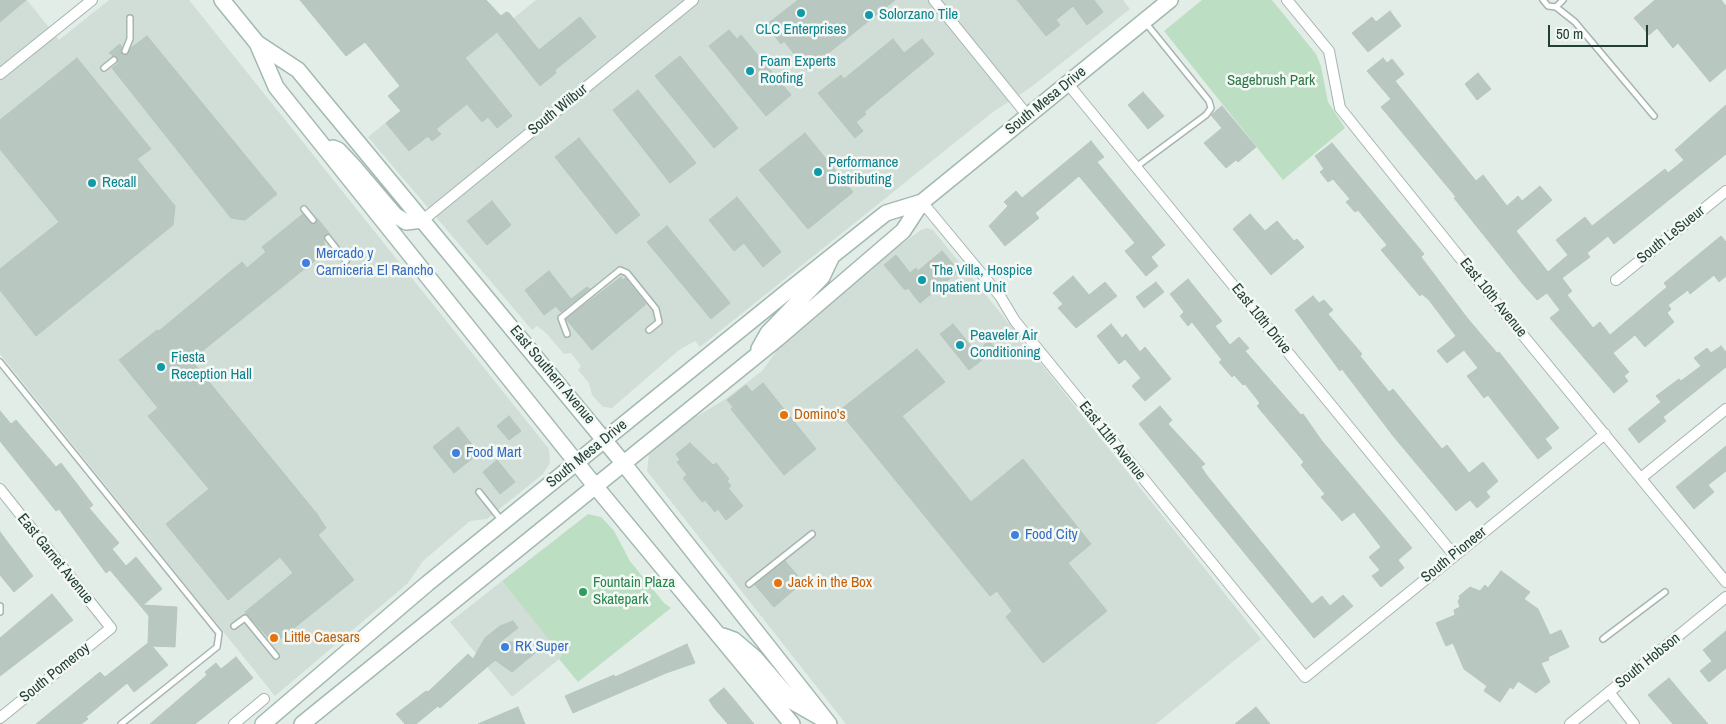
<!DOCTYPE html>
<html>
<head>
<meta charset="utf-8">
<style>
	body { margin:0 }
	#map { position:relative; width:1726px; height:724px; overflow:hidden; background:#e3ede8; font-family:"Archivo Narrow",sans-serif }
	canvas { display:block }
	.scale { position:absolute; left:1548px; top:25px; width:100px; height:22px; box-sizing:border-box; border:2px solid #223f36; border-top:0; padding-left:6px; font-size:15px; line-height:18px; white-space:nowrap; color:#223f36; -webkit-text-stroke:4px #f4f9f6; paint-order:stroke }
</style>
</head>
<body>
<div id="map">
<canvas width="1726" height="724"></canvas>
<div class="scale">50 m</div>
</div>
<script>
const g = document.querySelector('canvas').getContext('2d');
g.lineJoin = 'round';
function paint(path, color) { g.fillStyle = color; g.fill(path, 'evenodd'); }
const poly = rows => new Path2D(rows.map(r => 'M' + r).join(''));
function stroke(path, color, width, dash) { g.strokeStyle = color; g.lineWidth = width; g.lineCap = dash ? 'butt' : 'round'; g.setLineDash(dash || []); g.stroke(path); }
function label(font, color, halo, rows, align = 'center') {
  g.font = font + ' "Archivo Narrow",sans-serif'; g.lineWidth = 5; g.setLineDash([]); g.textBaseline = 'middle'; g.strokeStyle = halo; g.fillStyle = color; for (const [text, x, y, turn = 0] of rows) {
    g.save(); g.translate(x, y); g.rotate((+turn || 0) * Math.PI / 180); g.textAlign = isNaN(turn) ? turn : align; if (halo) g.strokeText(text, 0, 0); g.fillText(text, 0, 0); g.restore();
  }
}
const built = poly([
	[0,0,27,0,59,40,109,0,189,0,549,449,550,463,543,474,487,519,470,521,423,561,408,583,275,696,0,354],
	[536,0,1123,0,1130,9,1030,88,993,112,700,347,695,341,679,350,612,408,603,407,592,395,589,383,578,370,581,366,571,353,564,354,547,334,537,326,532,330,368,137],
	[927,228,933,230,986,295,1261,639,1156,724,846,724,647,471,649,454,684,424,724,400,762,371,783,342,880,260,921,230],
	[502,581,563,656,512,697,450,622]
]);
const green = poly([
	[1202,0,1272,0,1316,54,1321,66,1328,102,1345,128,1283,180,1164,31],
	[588,514,601,517,606,522,614,531,630,561,664,603,671,608,578,682,559,659,562,656,502,581]
]);
const building = poly([
	[0,0,26,0,0,22,0,0],
	[300,0,486,0,501,16,506,12,509,13,539,50,580,17,596,37,555,70,556,73,540,86,497,32,465,58,512,116,497,128,488,117,482,122,467,104,436,129,441,134,432,141,428,136,409,151,386,123,401,111,388,96,400,86,365,42,346,56,300,0],
	[798,0,895,0,807,70,784,41,781,44,766,25,798,0],
	[1017,0,1094,0,1103,12,1087,25,1073,6,1056,20,1060,25,1046,36,1017,0],
	[1655,0,1721,0,1726,6,1726,68,1710,82,1678,43,1673,48,1657,28,1649,35,1634,18,1655,0],
	[1390,11,1401,26,1368,52,1352,33,1372,17,1376,22,1390,11],
	[729,30,737,39,741,35,791,95,766,116,709,46,729,30],
	[147,36,277,194,245,220,231,218,112,68,118,64,118,59,109,53,120,44,122,47,121,53,127,55,131,48,147,36],
	[893,39,904,53,922,39,934,54,864,112,866,114,856,122,863,131,855,138,818,93,841,75,844,79,893,39],
	[680,56,738,128,714,148,655,76,680,56],
	[77,58,151,149,137,159,175,206,173,225,36,336,0,290,0,269,59,222,0,149,0,120,77,58],
	[1383,58,1387,63,1392,59,1404,74,1395,81,1476,181,1483,175,1507,206,1518,196,1522,201,1540,186,1552,200,1516,231,1548,272,1568,255,1556,240,1585,217,1592,226,1665,169,1668,173,1684,160,1675,150,1726,105,1726,154,1614,244,1608,236,1587,253,1590,257,1562,278,1572,291,1567,295,1593,328,1600,322,1610,335,1667,287,1664,283,1721,236,1726,242,1726,276,1719,282,1714,275,1690,294,1688,290,1668,305,1671,309,1667,313,1674,322,1645,347,1635,335,1613,353,1629,372,1624,376,1628,381,1614,393,1550,318,1560,310,1547,293,1537,300,1522,283,1454,198,1456,197,1381,107,1391,99,1367,71,1383,58],
	[1478,73,1491,89,1477,100,1465,84,1478,73],
	[638,90,696,163,670,183,613,110,638,90],
	[1143,92,1164,116,1148,129,1128,105,1143,92],
	[1222,106,1256,147,1238,162,1236,160,1226,168,1204,143,1222,128,1211,115,1222,106],
	[805,133,853,192,808,229,759,170,805,133],
	[579,138,640,215,616,234,555,157,579,138],
	[1091,141,1104,157,1097,162,1165,245,1151,257,1158,266,1146,276,1125,251,1135,243,1079,176,1035,213,1039,218,1005,246,989,226,1008,206,1004,202,1016,191,1022,198,1091,141],
	[1332,143,1424,254,1421,257,1468,319,1497,353,1499,352,1559,428,1545,439,1552,448,1538,459,1488,395,1484,398,1467,376,1478,368,1464,350,1447,363,1437,351,1456,336,1429,300,1422,294,1420,296,1381,250,1387,245,1358,210,1355,212,1346,202,1350,199,1333,179,1328,182,1320,172,1324,169,1315,156,1332,143],
	[737,197,781,252,763,267,744,243,734,251,709,220,737,197],
	[492,201,511,225,487,245,467,221,492,201],
	[303,214,312,224,316,223,317,218,330,234,326,234,324,238,324,244,328,250,191,360,317,514,326,528,318,535,354,580,274,644,245,612,293,573,280,557,228,600,166,524,209,489,148,416,158,408,119,360,157,330,159,331,242,262,247,268,266,252,262,247,303,214],
	[1250,214,1265,231,1277,221,1294,241,1297,239,1304,247,1271,275,1233,229,1250,214],
	[667,226,730,303,711,319,647,242,667,226],
	[942,251,959,271,920,303,908,288,905,290,884,265,896,255,910,273,916,268,918,271,942,251],
	[549,271,571,299,587,287,590,289,561,312,556,306,544,315,525,290,549,271],
	[1073,276,1089,295,1105,282,1117,296,1076,328,1058,308,1063,304,1053,293,1073,276],
	[621,277,623,280,625,278,646,304,592,350,566,319,621,277],
	[1188,279,1222,321,1215,326,1230,345,1239,337,1249,348,1245,351,1301,415,1303,414,1322,441,1412,548,1398,560,1404,568,1381,587,1372,576,1380,570,1369,557,1381,547,1354,512,1342,521,1321,497,1325,494,1301,465,1304,462,1257,406,1260,403,1245,384,1243,385,1234,375,1232,377,1219,362,1222,360,1192,322,1188,326,1180,316,1184,312,1170,294,1188,279],
	[1156,282,1164,292,1144,308,1136,297,1156,282],
	[1313,296,1319,303,1324,300,1333,310,1328,314,1362,354,1360,356,1389,392,1393,389,1442,449,1447,445,1469,473,1483,462,1498,481,1486,492,1490,497,1477,508,1470,500,1456,511,1394,437,1342,369,1340,371,1295,310,1313,296],
	[953,324,976,352,989,341,996,349,969,370,940,334,953,324],
	[1111,324,1122,338,1126,334,1140,352,1145,347,1171,379,1145,401,1132,386,1141,378,1125,359,1119,364,1097,336,1111,324],
	[1721,346,1726,352,1726,367,1663,417,1666,421,1639,443,1628,429,1661,402,1656,396,1679,379,1681,381,1701,366,1694,358,1707,348,1711,353,1721,346],
	[917,349,945,382,902,416,971,502,1023,459,1091,544,1068,563,1107,611,1043,663,1006,617,1012,611,997,591,990,596,839,411,917,349],
	[763,383,816,449,784,475,731,409,733,407,727,400,746,385,752,392,763,383],
	[1160,406,1172,420,1168,424,1205,464,1201,467,1208,477,1312,604,1322,596,1330,606,1343,595,1353,606,1314,638,1139,424,1160,406],
	[0,411,11,424,16,420,56,467,61,463,93,505,89,508,119,543,112,549,126,566,136,557,162,589,143,605,177,607,175,647,152,646,168,665,134,692,127,683,86,717,88,719,81,724,36,724,100,672,105,677,148,643,149,616,110,570,106,573,59,509,56,511,0,441,0,411],
	[509,416,521,431,509,440,497,426,509,416],
	[458,427,475,448,474,457,454,473,433,447,458,427],
	[690,443,713,465,716,463,729,479,727,481,731,486,728,488,743,506,726,520,718,509,715,512,705,500,702,502,683,478,687,475,677,462,680,460,676,454,690,443],
	[1726,446,1726,471,1708,485,1714,492,1694,509,1676,487,1726,446],
	[497,460,515,482,500,494,483,472,497,460],
	[0,532,33,576,14,592,0,575,0,532],
	[785,561,803,582,774,607,755,585,785,561],
	[1501,571,1530,592,1524,599,1538,609,1550,635,1561,630,1569,647,1548,657,1549,660,1541,663,1550,682,1536,693,1518,681,1513,689,1510,687,1500,702,1484,691,1487,686,1464,669,1453,643,1446,646,1436,623,1455,615,1454,610,1460,607,1458,601,1460,598,1459,596,1470,587,1480,591,1485,585,1488,588,1501,571],
	[52,594,73,620,0,676,0,638,52,594],
	[513,621,518,628,500,642,528,642,535,653,512,672,495,660,440,708,438,706,416,724,405,724,396,714,426,691,428,692,468,654,473,659,485,638,500,626,513,621],
	[1726,631,1726,668,1709,682,1700,671,1712,661,1703,650,1726,631],
	[687,644,695,663,666,673,573,713,565,696,614,675,615,677,687,644],
	[236,657,253,678,195,724,150,724,207,675,205,672,216,663,221,669,236,657],
	[1669,678,1684,696,1708,724,1673,724,1648,695,1669,678],
	[724,688,731,696,754,724,728,724,714,708,709,700,724,688],
	[518,707,525,724,478,724,518,707],
	[1256,707,1270,724,1235,724,1256,707]
]);
const service = poly([
	[1543,0,1548,6,1556,7,1563,0],
	[1556,7,1575,22,1654,116],
	[125,51,130,39,130,18],
	[104,68,114,60],
	[1136,167,1206,115,1211,108,1209,101,1145,22],
	[304,209,313,220],
	[328,238,346,261],
	[567,334,561,318,620,270,627,273,656,309,659,322,649,330],
	[0,362,219,633,217,647,121,724],
	[479,492,502,521],
	[749,584,812,534],
	[0,606,0,612],
	[234,626,245,618,276,656],
	[1603,639,1665,592]
]);
const minor = poly([
	[934,0,1028,116],
	[1287,0,1329,51,1340,108,1489,294,1726,582],
	[0,74,92,0],
	[1068,84,1454,555],
	[922,202,1000,296,1015,321,1305,677,1605,434],
	[423,220,693,0],
	[1616,280,1726,191],
	[1641,478,1726,409],
	[0,489,111,628,0,718],
	[1609,692,1634,724],
	[234,724,264,699],
	[1570,724,1726,597]
]);
const secondary = poly([
	[222,0,257,43,276,87,596,487,792,724],
	[257,43,298,70,321,98,624,464,829,724],
	[333,148,338,150,355,168,395,215,406,222,423,220],
	[759,349,768,333,822,277,831,258],
	[723,636,734,640,755,658,793,702,821,718],
	[263,724,428,583,788,291,886,213,922,202],
	[302,724,777,339,903,231,922,202,1170,0]
]);
const markers = [
	[801,13,5,"#0f9aa8"],
	[869,15,5,"#0f9aa8"],
	[750,71,5,"#0f9aa8"],
	[818,172,5,"#0f9aa8"],
	[92,183,5,"#0f9aa8"],
	[306,263,5,"#3f7fe0"],
	[922,280,5,"#0f9aa8"],
	[960,345,5,"#0f9aa8"],
	[161,367,5,"#0f9aa8"],
	[784,415,5,"#e8710a"],
	[456,453,5,"#3f7fe0"],
	[1015,535,5,"#3f7fe0"],
	[778,583,5,"#e8710a"],
	[583,592,5,"#2e9e5b"],
	[274,638,5,"#e8710a"],
	[505,647,5,"#3f7fe0"]
];
const cultureNames = [
	["Solorzano Tile",879,15],
	["CLC Enterprises",801,30,"center"],
	["Foam Experts",760,62],
	["Roofing",760,79],
	["Performance",828,163],
	["Distributing",828,180],
	["Recall",102,183],
	["The Villa, Hospice",932,271],
	["Inpatient Unit",932,288],
	["Peaveler Air",970,336],
	["Conditioning",970,353],
	["Fiesta",171,358],
	["Reception Hall",171,375]
];
const parkNames = [
	["Sagebrush Park",1271,81]
];
const streetNames = [
	["South Mesa Drive",1046,101,-39],
	["South Wilbur",558,110,-39],
	["South LeSueur",1671,235,-39],
	["East 10th Avenue",1493,298,51],
	["East 10th Drive",1261,319,51],
	["East Southern Avenue",552,375,50],
	["East 11th Avenue",1112,441,51],
	["South Mesa Drive",587,454,-39],
	["South Pioneer",1454,555,-39],
	["East Garnet Avenue",55,559,51],
	["South Hobson",1648,661,-39],
	["South Pomeroy",55,673,-39]
];
const shopNames = [
	["Mercado y",316,254],
	["Carniceria El Rancho",316,271],
	["Food Mart",466,453],
	["Food City",1025,535],
	["RK Super",515,647]
];
const foodNames = [
	["Domino's",794,415],
	["Jack in the Box",788,583],
	["Little Caesars",284,638]
];
const leisureNames = [
	["Fountain Plaza",593,583],
	["Skatepark",593,600]
];
paint(built, '#d1ddd7');
paint(green, '#bcdfc3');
paint(building, '#b8c8c1');
stroke(building, '#b5c7bf', 1);
stroke(service, '#a5b5af', 8);
stroke(minor, '#a5b5af', 12);
stroke(secondary, '#a1b9b0', 18);
stroke(service, '#fff', 5);
stroke(minor, '#fff', 10);
stroke(secondary, '#fff', 15);
for (const [x, y, r, color] of markers) { const dot = new Path2D(); dot.arc(x, y, r, 0, 2 * Math.PI); g.fillStyle = color; g.fill(dot); stroke(dot, '#f4f9f6', 2); }
label('15px', '#0d838f', '#f4f9f6', cultureNames, 'left');
label('15px', '#2c7745', '#f4f9f6', parkNames);
label('15px', '#223f36', '#f4f9f6', streetNames);
label('15px', '#366cbe', '#f4f9f6', shopNames, 'left');
label('15px', '#c56008', '#f4f9f6', foodNames, 'left');
label('15px', '#27864d', '#f4f9f6', leisureNames, 'left');
</script>
</body>
</html>
